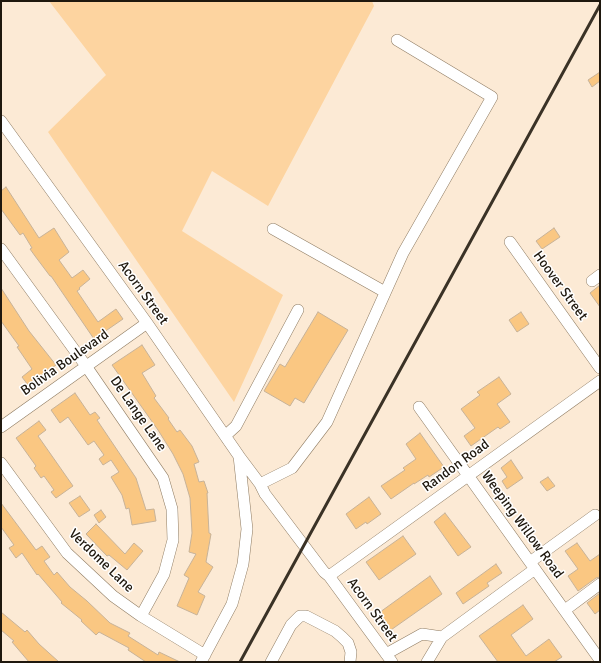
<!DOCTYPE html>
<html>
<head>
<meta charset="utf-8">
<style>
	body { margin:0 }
	#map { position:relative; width:601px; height:663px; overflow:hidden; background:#fcead5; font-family:Signika,sans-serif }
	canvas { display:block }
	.frame { position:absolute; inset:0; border:2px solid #1f180e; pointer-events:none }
</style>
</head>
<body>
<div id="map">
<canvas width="601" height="663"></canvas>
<div class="frame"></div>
</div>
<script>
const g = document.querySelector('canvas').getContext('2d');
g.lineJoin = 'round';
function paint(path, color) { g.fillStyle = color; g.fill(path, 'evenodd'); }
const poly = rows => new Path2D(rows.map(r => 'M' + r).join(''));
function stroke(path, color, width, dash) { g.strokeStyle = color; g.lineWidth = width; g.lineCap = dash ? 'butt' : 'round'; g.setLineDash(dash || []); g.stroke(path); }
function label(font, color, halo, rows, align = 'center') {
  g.font = font + ' Signika,sans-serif'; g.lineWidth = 3; g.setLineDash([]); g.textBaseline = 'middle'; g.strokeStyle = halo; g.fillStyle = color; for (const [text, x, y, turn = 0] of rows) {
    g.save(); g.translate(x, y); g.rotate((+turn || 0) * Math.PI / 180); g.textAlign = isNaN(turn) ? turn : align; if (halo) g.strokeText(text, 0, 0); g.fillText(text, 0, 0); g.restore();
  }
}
const green = poly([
	[49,1,372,1,374,6,268,206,212,171,182,231,283,295,234,402,48,132,106,75]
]);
const building = poly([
	[600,72,600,81,592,87,588,80,600,72],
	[6,187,39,238,54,228,69,252,59,260,72,278,83,270,90,279,79,288,80,289,77,291,98,322,116,309,123,319,94,339,51,276,50,276,35,256,30,249,32,248,23,233,20,235,1,209,1,191,6,187],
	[554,228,560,237,542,249,536,241,554,228],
	[600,285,600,307,590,293,600,285],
	[1,288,29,331,56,365,28,385,22,377,32,369,17,347,19,346,1,321,1,288],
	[318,312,348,330,304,403,295,398,290,406,264,391,280,364,285,367,318,312],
	[521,312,529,324,517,332,509,320,521,312],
	[142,345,155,365,142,373,156,396,154,398,169,418,168,419,177,432,180,430,192,446,199,462,194,464,199,482,204,481,208,493,207,493,209,533,211,534,206,562,213,567,198,592,205,596,197,615,177,606,189,578,184,575,196,554,189,552,192,533,190,498,183,474,173,454,158,430,112,365,142,345],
	[499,377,511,394,497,404,510,422,500,429,498,427,471,446,464,436,475,428,461,409,480,395,477,392,499,377],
	[75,393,90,415,95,412,100,418,97,420,136,478,146,510,154,509,156,521,132,525,129,508,126,509,122,495,111,477,119,472,111,460,103,465,99,459,104,455,94,441,88,445,68,417,60,423,51,410,75,393],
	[39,421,46,430,38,436,73,486,56,498,51,492,54,490,44,476,41,478,34,468,36,466,16,438,39,421],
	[420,433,444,467,429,477,428,475,414,484,414,483,391,499,381,486,405,470,403,468,416,459,406,444,420,433],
	[511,460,523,478,507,489,502,481,507,477,501,468,511,460],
	[548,477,555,486,547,491,540,482,548,477],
	[80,496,90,510,79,517,69,503,80,496],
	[369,497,381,514,367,524,366,522,356,529,346,514,369,497],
	[1,503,36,550,42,546,50,557,44,561,54,575,57,572,70,587,87,601,110,623,130,633,128,636,158,655,159,652,180,662,146,662,128,650,129,648,99,632,96,635,81,621,82,620,61,603,62,602,38,574,37,575,22,553,16,558,9,548,14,545,1,527,1,503],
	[101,510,106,517,99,523,94,515,101,510],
	[445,513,471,547,458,556,434,522,445,513],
	[96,524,125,554,134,543,143,551,127,570,109,555,107,556,86,534,96,524],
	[403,536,416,554,379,580,366,562,403,536],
	[577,543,590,561,600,554,600,577,596,578,578,591,568,576,578,569,565,551,577,543],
	[496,564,502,573,487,583,489,586,463,604,456,593,496,564],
	[430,576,442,594,388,632,376,615,430,576],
	[600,593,600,610,595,614,587,603,600,593],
	[523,605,533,619,511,635,526,656,549,639,562,657,554,662,498,662,479,636,523,605],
	[1,612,25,632,27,630,39,644,59,662,29,662,12,642,14,641,1,630,1,612]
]);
const minor = poly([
	[1,121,147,323,239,456,260,484,265,494,324,572,329,576,392,662],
	[273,229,385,292],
	[510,242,600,368],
	[1,249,86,366,163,478,172,509,173,540,164,574,141,616],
	[592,281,600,275],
	[419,407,600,660],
	[1,427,147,323],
	[225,436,236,426,298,310],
	[1,463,67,553,113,596,141,616,205,655],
	[260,484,292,468,327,422,403,253,492,97,397,40],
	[530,562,595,515],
	[329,576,600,381],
	[565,610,600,584],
	[386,654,422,634,442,637],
	[201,662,232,604,243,564,247,529,239,456],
	[271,662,291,625,300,616,306,616,335,631,342,637,348,643,351,652,350,662],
	[427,662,442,637,535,569]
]);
const rail = poly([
	[240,662,600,5]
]);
const streetNames = [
	["Hoover Street",560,286,54],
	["Acorn Street",143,293,54],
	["Bolivia Boulevard",65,363,-35],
	["De Lange Lane",138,414,55],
	["Randon Road",456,466,-36],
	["Weeping Willow Road",522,525,54],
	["Verdome Lane",101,561,44],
	["Acorn Street",372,610,54]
];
paint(green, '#fdd4a0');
paint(building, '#fac782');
stroke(building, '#c7b298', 1);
stroke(minor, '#8f7c63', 12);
stroke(minor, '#fff', 11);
stroke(rail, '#3a3226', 3);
label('14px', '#1f180e', '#fff', streetNames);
</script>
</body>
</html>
